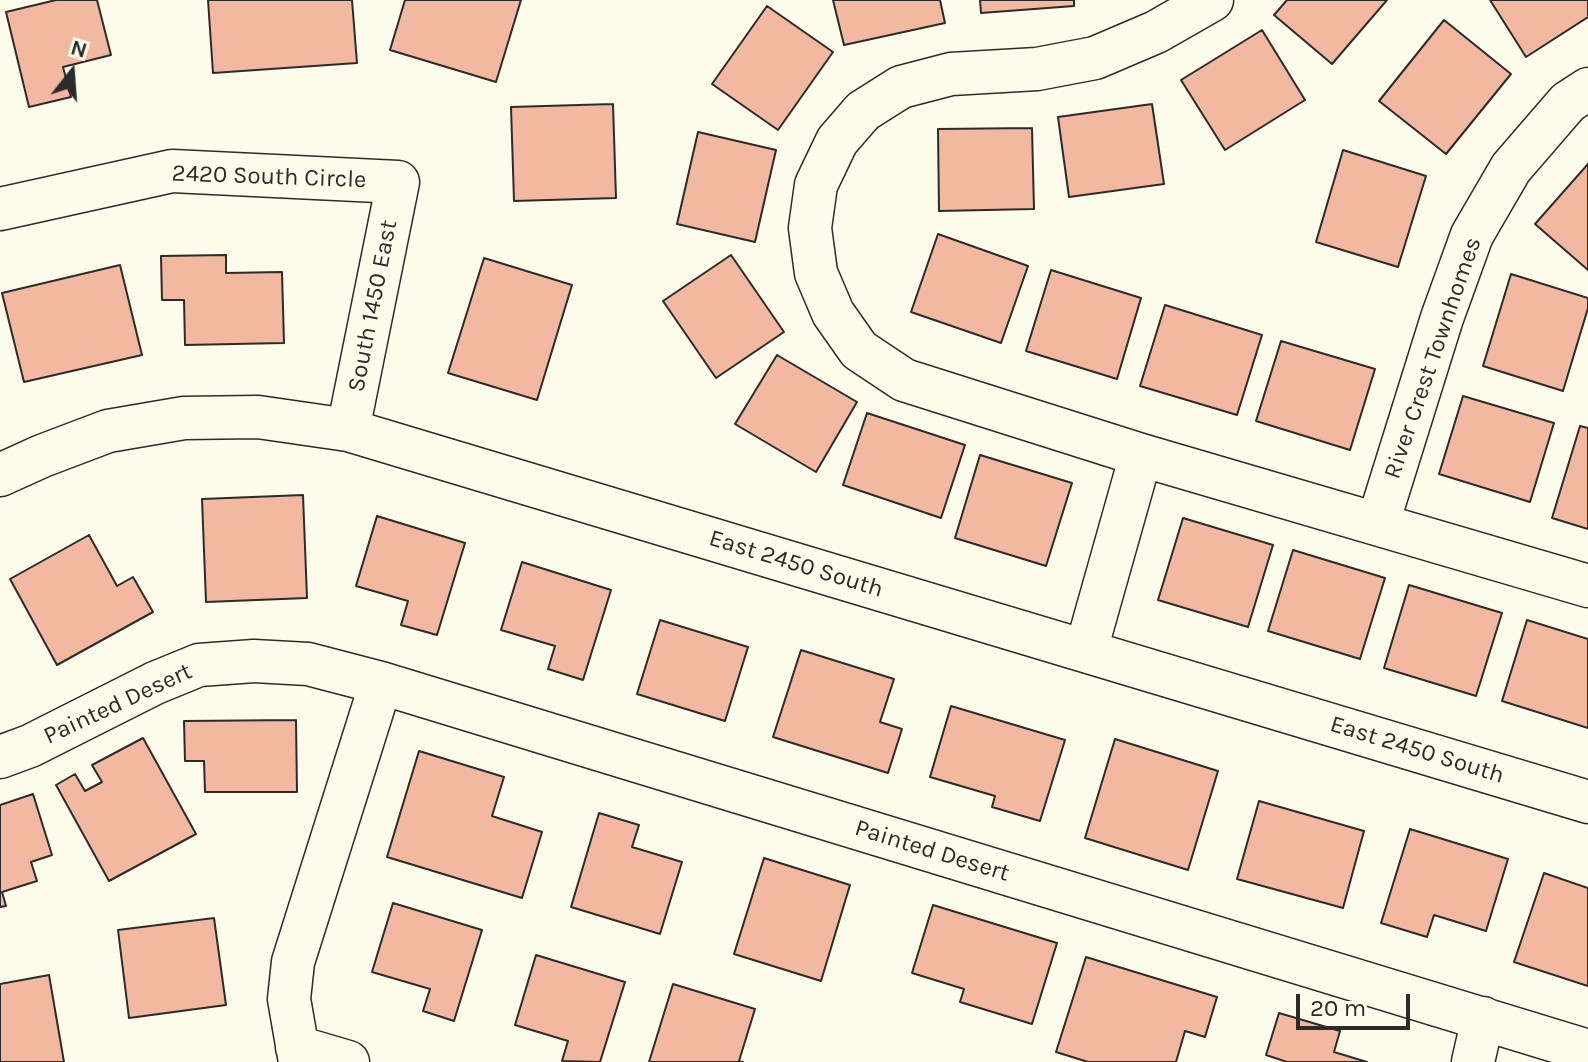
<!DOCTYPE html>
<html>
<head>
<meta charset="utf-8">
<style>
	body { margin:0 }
	#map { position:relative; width:1588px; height:1062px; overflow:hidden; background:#fdfbea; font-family:Karla,sans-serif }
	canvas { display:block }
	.north { position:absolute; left:32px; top:32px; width:80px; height:80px; -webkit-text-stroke:6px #fdfbea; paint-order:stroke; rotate:17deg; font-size:22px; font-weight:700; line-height:32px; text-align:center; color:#2b2b2b }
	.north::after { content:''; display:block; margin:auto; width:28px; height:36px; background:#2b2b2b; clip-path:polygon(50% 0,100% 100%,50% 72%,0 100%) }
	.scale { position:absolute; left:1296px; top:994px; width:114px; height:36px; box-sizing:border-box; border:4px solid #2b2b2b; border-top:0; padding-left:10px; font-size:24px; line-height:28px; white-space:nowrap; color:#2b2b2b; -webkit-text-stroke:6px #fdfbea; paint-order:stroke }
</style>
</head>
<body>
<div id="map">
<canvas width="1588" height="1062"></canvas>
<div class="north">N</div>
<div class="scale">20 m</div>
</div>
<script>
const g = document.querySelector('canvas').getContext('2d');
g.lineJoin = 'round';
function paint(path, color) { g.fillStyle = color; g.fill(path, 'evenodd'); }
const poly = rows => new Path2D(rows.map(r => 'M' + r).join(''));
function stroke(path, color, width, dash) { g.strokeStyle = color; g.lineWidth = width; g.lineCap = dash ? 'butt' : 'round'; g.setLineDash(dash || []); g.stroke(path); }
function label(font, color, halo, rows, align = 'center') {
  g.font = font + ' Karla,sans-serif'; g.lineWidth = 6; g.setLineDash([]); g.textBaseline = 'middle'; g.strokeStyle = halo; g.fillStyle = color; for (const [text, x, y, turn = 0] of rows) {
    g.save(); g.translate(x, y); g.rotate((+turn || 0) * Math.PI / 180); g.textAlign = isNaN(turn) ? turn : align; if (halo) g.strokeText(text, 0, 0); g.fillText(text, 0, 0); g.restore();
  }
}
const building = poly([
	[56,0,97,0,111,55,63,67,71,97,29,107,6,12,56,0],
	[208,0,352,0,357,63,213,73,208,0],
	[405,0,521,0,496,82,390,50,405,0],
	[833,0,940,0,945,23,844,45,833,0],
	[980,0,1074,0,1074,6,981,13,980,0],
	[1287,0,1387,0,1332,64,1274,15,1287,0],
	[1490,0,1588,0,1588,17,1526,57,1490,0],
	[767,6,833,52,778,130,712,84,767,6],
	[1444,20,1511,74,1446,154,1379,101,1444,20],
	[1262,30,1305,100,1225,150,1181,80,1262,30],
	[613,104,616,198,514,201,511,107,613,104],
	[1152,104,1164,184,1069,197,1058,117,1152,104],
	[1032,128,1034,209,939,211,938,129,1032,128],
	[698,132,776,150,755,242,677,224,698,132],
	[1343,150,1426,176,1398,267,1316,242,1343,150],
	[1588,164,1588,270,1535,224,1588,164],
	[938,234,1028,266,1001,343,911,312,938,234],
	[226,255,226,273,282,272,284,343,185,345,184,300,162,300,161,256,226,255],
	[731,255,784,332,716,378,663,301,731,255],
	[484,258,572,285,537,400,448,373,484,258],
	[120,265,142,355,24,382,2,293,120,265],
	[1051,270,1141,298,1117,379,1026,351,1051,270],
	[1511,274,1588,298,1588,308,1563,391,1483,366,1511,274],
	[1165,305,1262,335,1237,415,1140,386,1165,305],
	[1281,341,1375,369,1350,450,1256,421,1281,341],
	[777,355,857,402,816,472,735,424,777,355],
	[1463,396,1554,423,1530,502,1439,474,1463,396],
	[867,413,965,445,941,518,843,485,867,413],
	[1580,426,1588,428,1588,529,1552,518,1580,426],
	[980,455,1072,483,1046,566,955,538,980,455],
	[303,495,307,598,206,602,202,499,303,495],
	[377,516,465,543,437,635,401,625,408,601,356,586,377,516],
	[1183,518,1273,545,1248,627,1158,600,1183,518],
	[89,535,117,586,133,577,153,612,57,665,10,579,89,535],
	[1293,550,1385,578,1360,659,1268,631,1293,550],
	[522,562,611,590,583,680,548,669,555,646,501,630,522,562],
	[1409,585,1502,613,1476,696,1384,668,1409,585],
	[660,620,748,647,725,721,637,694,660,620],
	[1527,620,1588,639,1588,728,1502,701,1527,620],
	[801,650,894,679,880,722,902,729,888,773,773,737,801,650],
	[951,706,1065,740,1040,821,992,807,995,796,930,777,951,706],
	[296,720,297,792,205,792,204,761,185,761,184,721,296,720],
	[143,738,196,834,109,881,56,785,75,774,85,791,102,782,92,765,143,738],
	[1115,739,1218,771,1188,870,1085,838,1115,739],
	[419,751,504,777,492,816,542,832,522,898,387,857,419,751],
	[33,794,52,855,31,862,37,881,2,892,6,906,0,907,0,805,33,794],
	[1259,801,1364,831,1343,908,1237,879,1259,801],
	[599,813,639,825,632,847,682,862,660,934,571,907,599,813],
	[1410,829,1508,859,1486,931,1434,915,1427,937,1381,923,1410,829],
	[764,858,850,885,821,981,734,954,764,858],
	[1544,873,1588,888,1588,986,1514,962,1544,873],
	[393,903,482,930,454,1021,423,1011,430,989,372,972,393,903],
	[933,905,1057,943,1032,1024,960,1002,964,989,912,973,933,905],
	[214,918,226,1005,129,1018,118,930,214,918],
	[536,955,625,982,600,1062,562,1061,568,1041,515,1025,536,955],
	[1086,957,1217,997,1205,1037,1185,1031,1176,1062,1088,1062,1056,1052,1086,957],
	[49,975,64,1062,0,1062,0,984,49,975],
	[673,984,755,1009,739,1061,743,1062,649,1062,673,984],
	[1279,1013,1340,1031,1334,1052,1367,1062,1287,1062,1266,1055,1279,1013]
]);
const minor = poly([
	[1212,0,1156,32,1095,58,1037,69,951,74,901,87,863,111,837,141,816,185,810,228,816,273,833,313,859,350,904,380,1141,455,1588,586],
	[0,209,172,171,398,182,348,430],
	[0,475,42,456,108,431,184,418,258,417,348,430,1588,802],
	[1378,523,1442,318,1472,235,1511,168,1568,102,1588,89],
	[1086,650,1141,455],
	[0,757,30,746,155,683,199,665,254,661,308,664,381,683,1588,1051],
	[297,1047,348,1062],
	[300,1062,289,999,293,962,381,683],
	[1473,1062,1483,1018]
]);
const streetNames = [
	["2420 South Circle",269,177,2],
	["South 1450 East",373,306,-79],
	["River Crest Townhomes",1433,358,-71],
	["East 2450 South",796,564,17],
	["Painted Desert",118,704,-25],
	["East 2450 South",1417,750,17],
	["Painted Desert",932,851,17]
];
paint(building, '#f2b8a0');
stroke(building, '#2b2b2b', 2);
stroke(minor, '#2b2b2b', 45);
stroke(minor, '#fdfbea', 42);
label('24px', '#2b2b2b', '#fdfbea', streetNames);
</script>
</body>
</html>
